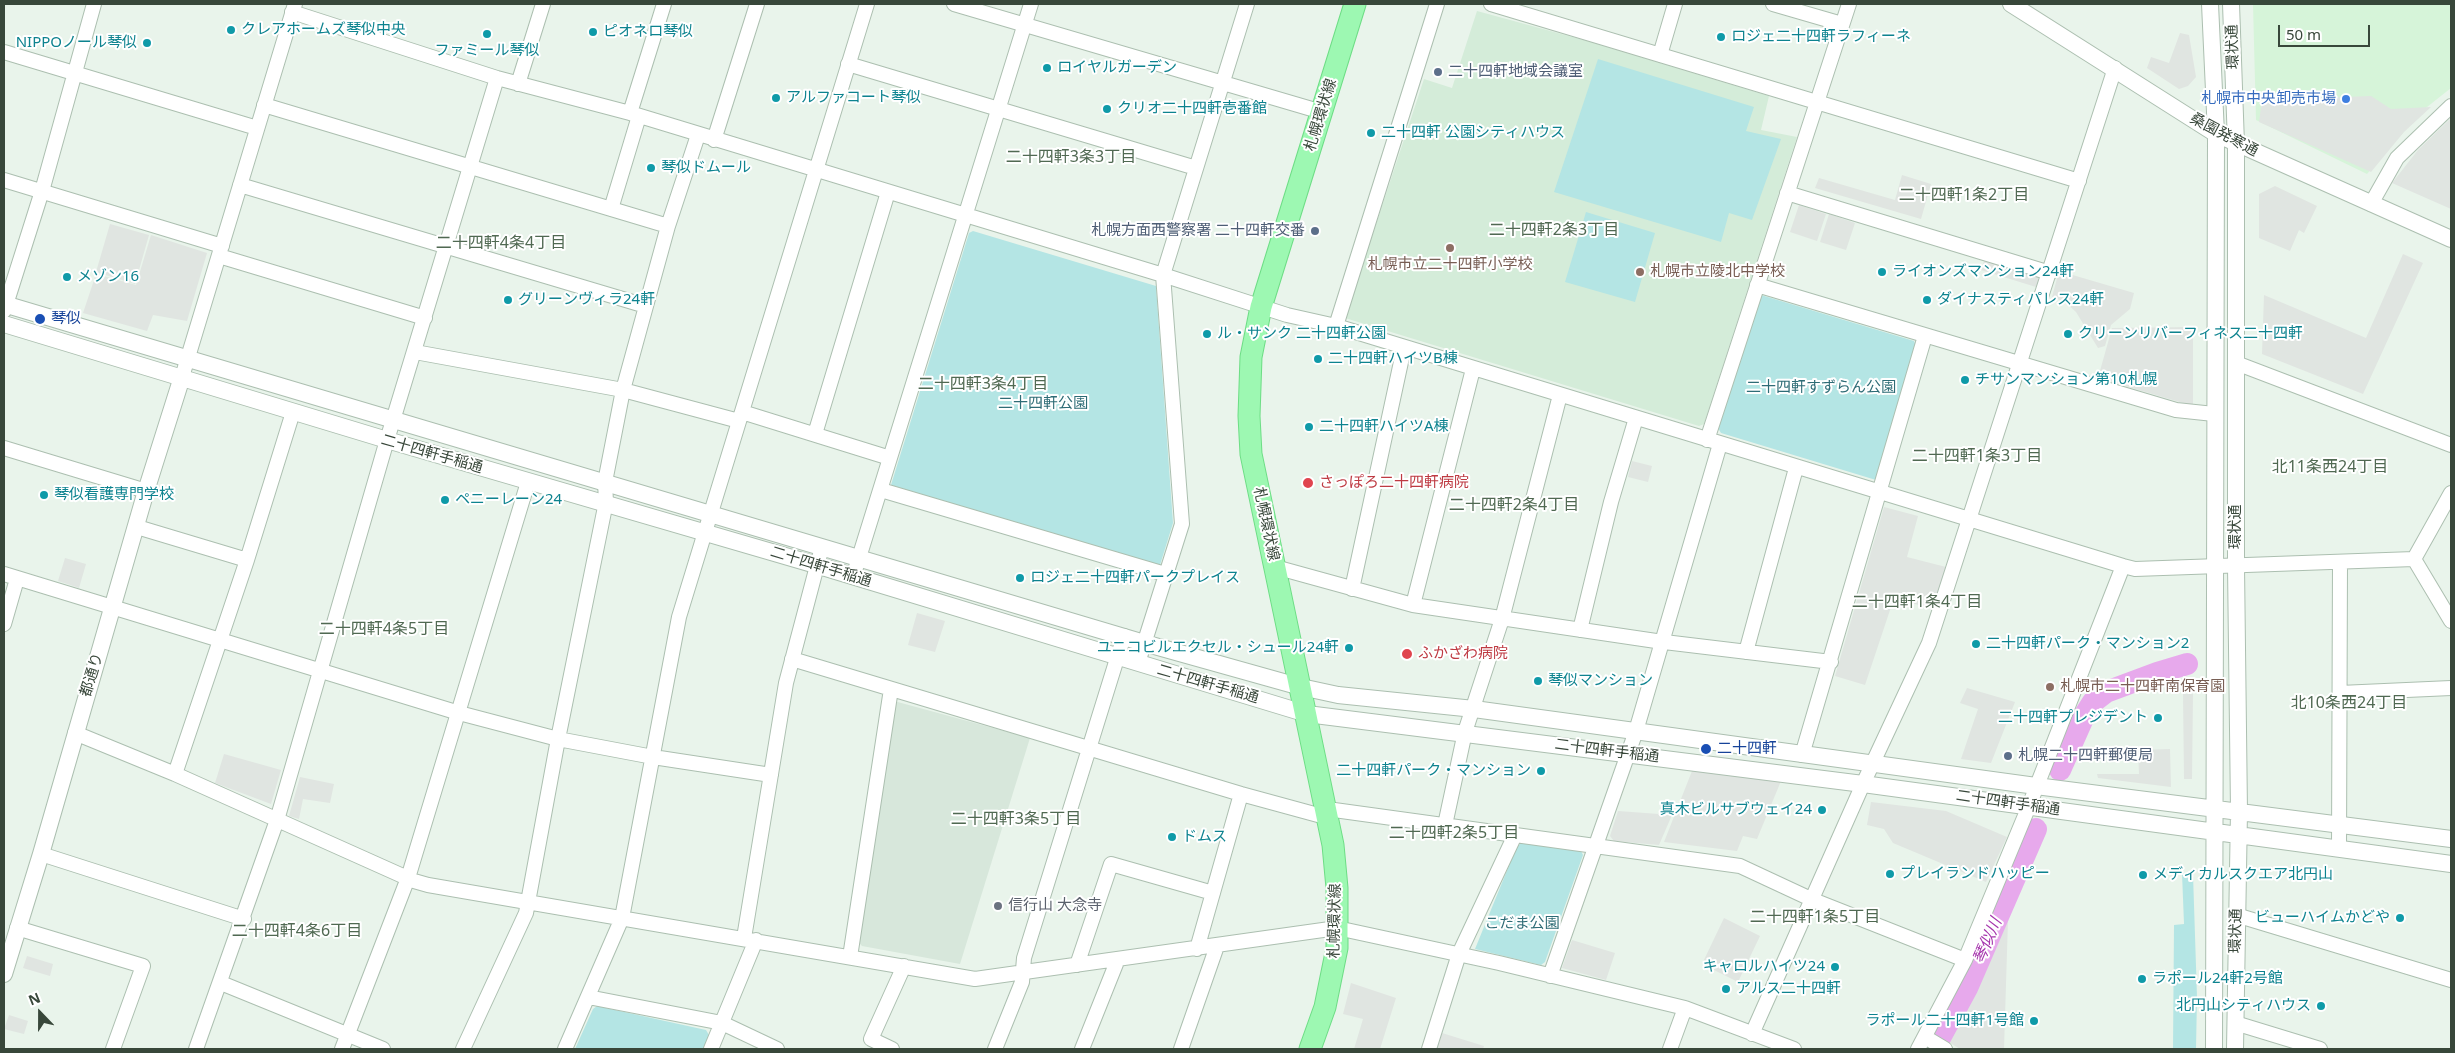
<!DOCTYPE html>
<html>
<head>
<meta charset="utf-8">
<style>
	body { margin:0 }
	#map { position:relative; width:2455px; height:1053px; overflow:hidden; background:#e9f4eb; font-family:"Noto Sans",sans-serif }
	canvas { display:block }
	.frame { position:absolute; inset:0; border:5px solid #38473a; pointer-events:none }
	.north { position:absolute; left:15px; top:988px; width:50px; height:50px; -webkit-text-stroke:4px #fff; paint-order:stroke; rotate:338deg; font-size:14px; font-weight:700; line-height:20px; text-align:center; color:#38473a }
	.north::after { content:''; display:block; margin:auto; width:18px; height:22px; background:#38473a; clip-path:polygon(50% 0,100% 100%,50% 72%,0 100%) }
	.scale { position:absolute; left:2278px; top:25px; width:92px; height:22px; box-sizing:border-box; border:2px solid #38473a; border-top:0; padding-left:6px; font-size:15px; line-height:18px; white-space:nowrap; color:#38473a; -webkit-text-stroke:4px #fff; paint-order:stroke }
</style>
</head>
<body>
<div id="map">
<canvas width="2455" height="1053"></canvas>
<div class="frame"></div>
<div class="north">N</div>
<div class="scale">50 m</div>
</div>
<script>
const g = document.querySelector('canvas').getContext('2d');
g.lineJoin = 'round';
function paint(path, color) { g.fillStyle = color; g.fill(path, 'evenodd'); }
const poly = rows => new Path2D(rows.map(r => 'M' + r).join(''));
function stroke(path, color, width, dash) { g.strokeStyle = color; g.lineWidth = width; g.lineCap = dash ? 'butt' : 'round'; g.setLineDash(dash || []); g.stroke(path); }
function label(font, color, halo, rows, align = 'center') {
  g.font = font + ' "Noto Sans","Noto Sans JP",sans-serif'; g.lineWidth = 4; g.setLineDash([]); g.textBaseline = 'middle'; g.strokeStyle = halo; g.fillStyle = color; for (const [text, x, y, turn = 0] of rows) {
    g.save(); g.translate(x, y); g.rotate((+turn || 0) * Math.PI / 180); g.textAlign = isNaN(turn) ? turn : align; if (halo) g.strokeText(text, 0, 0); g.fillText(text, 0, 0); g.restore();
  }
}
const residential = poly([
	[894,701,1030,738,960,964,862,946,858,942]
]);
const commercial = poly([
	[2253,4,2451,4,2451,88,2422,111,2367,174,2256,120]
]);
const education = poly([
	[1477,11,1591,42,1769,96,1761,130,1797,137,1704,424,1699,426,1345,318,1424,79,1452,88]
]);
const green = poly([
	[1598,59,1754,107,1746,131,1781,139,1752,220,1729,213,1721,242,1554,192],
	[1586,212,1655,233,1635,302,1565,282],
	[973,231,1156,286,1173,523,1160,565,1156,566,891,485,969,233],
	[1761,295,1914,341,1916,346,1876,480,1721,433,1718,428],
	[1522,843,1581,851,1583,855,1545,962,1541,965,1475,949,1517,846],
	[2182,873,2193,874,2197,997,2196,1049,2173,1049,2174,925,2184,924],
	[597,1006,706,1030,709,1035,703,1049,575,1049,593,1009]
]);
const parking = poly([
	[2180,33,2189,35,2196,77,2188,86,2179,89,2147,68,2151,57,2169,63],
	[2371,96,2391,109,2431,107,2404,132,2371,172,2259,122,2262,100],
	[2451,118,2451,209,2392,183,2418,150],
	[1902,175,1931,184,1921,219,1815,188,1819,178,1895,200],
	[2275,186,2317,206,2304,233,2299,230,2290,251,2259,238,2259,194],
	[1799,205,1826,214,1817,241,1790,232],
	[1829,214,1855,223,1846,250,1820,242],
	[110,224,149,235,135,284,96,272],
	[151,235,207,253,187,321,153,315,147,331,83,313,96,274,136,285],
	[2403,254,2423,263,2363,394,2262,354,2264,295,2366,338],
	[1986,255,2041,272,2036,287,1981,270],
	[2059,271,2134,293,2130,309,2111,325,2105,346,2098,348,2076,312,2065,302,2052,297],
	[2193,327,2193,406,2098,378,2112,328],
	[1632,461,1652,466,1648,482,1628,477],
	[1884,507,1918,516,1907,557,1946,567,1933,609,1894,598,1865,685,1835,676],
	[65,558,86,564,79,588,58,581],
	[917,613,945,621,935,652,908,645],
	[1967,688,2015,702,1991,763,1961,759,1978,709,1960,703],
	[2183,694,2193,694,2192,779,2184,779],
	[2170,749,2171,787,2098,778,2097,774,2139,774,2138,750],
	[224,754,281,770,271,804,215,783],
	[1692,771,1781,781,1757,839,1743,836,1737,851,1664,842],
	[300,777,334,784,330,803,303,799,299,819,289,816],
	[1871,802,1946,811,2007,837,1986,882,1893,843,1884,829,1867,825],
	[1618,811,1672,815,1659,845,1614,841,1610,836],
	[1724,918,1760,936,1738,982,1702,964],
	[2008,920,2004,1049,1960,1049,1947,1041,1980,983],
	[1572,940,1615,953,1606,980,1562,968],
	[27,956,53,964,50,976,23,968],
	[1351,983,1396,998,1380,1049,1354,1049,1363,1019,1343,1014],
	[9,1015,28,1021,24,1034,4,1029],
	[1442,1033,1484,1046,1483,1049,1437,1049]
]);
const river = poly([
	[2060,770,2084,716,2093,702,2106,692,2157,673,2187,664],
	[1934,1049,1967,988,2036,829]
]);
const minor = poly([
	[954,4,1322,112],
	[1491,4,2079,181],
	[1773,4,1842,24],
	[292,12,497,78,630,113,1163,275,1287,315,1336,326,2123,566,2135,569,2414,559],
	[4,52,257,128],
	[1660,55,1675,4],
	[848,64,1196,168],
	[518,84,543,4],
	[264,105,668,226],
	[630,113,664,4],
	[714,140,757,4],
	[4,180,222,246],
	[240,185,646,306],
	[1787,193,2050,273],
	[2371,204,2397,158,2451,106],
	[611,209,639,116],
	[219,256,425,318],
	[1757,285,2176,410,2214,414],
	[4,311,42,191,94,4],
	[1336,326,1437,4],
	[415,352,623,390,739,421],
	[2236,363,2451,445],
	[182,377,295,4],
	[742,412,890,458],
	[815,434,888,192],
	[1707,440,1849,4],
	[4,448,146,491],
	[881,490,1165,574],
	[2451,493,2414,559,2451,621],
	[137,527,247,560],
	[1275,567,1413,605,1656,641,1831,662],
	[4,574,459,713,558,739,653,757,771,775],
	[853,577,1031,4],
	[1352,589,1404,348],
	[1413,605,1473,369],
	[4,624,17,579],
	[1580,630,1611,502,1636,418],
	[1746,652,1796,468],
	[792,659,1241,794,1329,818],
	[1138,663,1182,524,1163,275,1247,4],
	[2340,693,2451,688],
	[75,733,175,774,414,881,428,885,975,979,1337,928,1499,963,1685,1008,1794,1049],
	[1802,755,1925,336],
	[175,774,247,560,293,412],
	[1327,809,1740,866,1813,900,1965,960],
	[1445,825,1465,732,1502,619,1560,395],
	[2339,849,2340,562],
	[41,854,244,919],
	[2236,915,2451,980],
	[17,928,143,966,113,1049],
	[744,938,786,683,822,547],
	[1197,949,1241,794],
	[850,957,891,689],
	[1077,965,1111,864,1213,893],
	[1550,976,1636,731,1720,444],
	[221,983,383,1049],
	[588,997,722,1023,777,1049],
	[2235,1023,2320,1049],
	[1752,1034,1863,784,1929,643,2115,68],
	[1925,1037,1945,1049],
	[196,1049,277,820,387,440,497,78],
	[342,1049,408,878,528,482],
	[463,1049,526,913,558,739,606,502,605,482,623,390,668,226,698,135],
	[565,1049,622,918,679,617,867,4],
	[711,1049,756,940],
	[892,1049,871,1039,904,966],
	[995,1049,1022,982,1024,958,1124,636],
	[1082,1049,1118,959],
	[1181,1049,1217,946],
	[1429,1049,1459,954,1515,835],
	[1670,1049,1685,1008],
	[1918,1049,1965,960,2029,806,2123,566]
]);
const tertiary = poly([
	[2011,4,2216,134,2451,239],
	[2210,4,2216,134,2214,1049],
	[2231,4,2236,144,2236,566,2239,811,2235,1049],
	[4,304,1144,643,1301,687,1338,695,1474,709,2036,786,2451,839],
	[4,324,387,440,816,565,1307,714,1863,784,2451,864],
	[4,974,41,854,146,491,182,377]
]);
const primary = poly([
	[1310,1049,1325,1007,1337,948,1337,888,1333,845,1251,454,1249,416,1251,357,1261,307,1355,4]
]);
const markers = [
	[231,30,5,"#0f9aa8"],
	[593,32,5,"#0f9aa8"],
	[487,34,5,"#0f9aa8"],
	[1721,37,5,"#0f9aa8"],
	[147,43,5,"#0f9aa8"],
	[1047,68,5,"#0f9aa8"],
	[1438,72,5,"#5c6f8a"],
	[776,98,5,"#0f9aa8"],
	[2346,99,5,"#3f7fe0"],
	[1107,109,5,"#0f9aa8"],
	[1371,133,5,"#0f9aa8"],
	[651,168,5,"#0f9aa8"],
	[1315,231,5,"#5c6f8a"],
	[1450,248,5,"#8d6e63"],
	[1640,272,5,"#8d6e63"],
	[1882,272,5,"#0f9aa8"],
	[67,277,5,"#0f9aa8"],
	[508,300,5,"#0f9aa8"],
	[1927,300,5,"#0f9aa8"],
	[40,319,6,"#1a4fb4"],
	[1207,334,5,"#0f9aa8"],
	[2068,334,5,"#0f9aa8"],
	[1318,359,5,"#0f9aa8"],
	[1965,380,5,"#0f9aa8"],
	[1309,427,5,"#0f9aa8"],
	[1308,483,6,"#e0444e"],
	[44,495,5,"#0f9aa8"],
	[445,500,5,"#0f9aa8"],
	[1020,578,5,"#0f9aa8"],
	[1976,644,5,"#0f9aa8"],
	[1349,648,5,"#0f9aa8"],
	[1407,654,6,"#e0444e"],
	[1538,681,5,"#0f9aa8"],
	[2050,687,5,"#8d6e63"],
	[2158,718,5,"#0f9aa8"],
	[1706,749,6,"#1a4fb4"],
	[2008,756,5,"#5c6f8a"],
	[1541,771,5,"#0f9aa8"],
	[1822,810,5,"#0f9aa8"],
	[1172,837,5,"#0f9aa8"],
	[1890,874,5,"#0f9aa8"],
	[2143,875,5,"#0f9aa8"],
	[998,906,5,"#6b7280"],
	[2400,918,5,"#0f9aa8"],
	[1835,967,5,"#0f9aa8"],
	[2142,979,5,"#0f9aa8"],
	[1726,989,5,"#0f9aa8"],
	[2321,1006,5,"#0f9aa8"],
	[2034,1021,5,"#0f9aa8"]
];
const cultureNames = [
	["クレアホームズ琴似中央",241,30],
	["ピオネロ琴似",603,32],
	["ロジェ二十四軒ラフィーネ",1731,37],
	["NIPPOノール琴似",137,43,"right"],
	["ファミール琴似",487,51,"center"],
	["ロイヤルガーデン",1057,68],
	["アルファコート琴似",786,98],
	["クリオ二十四軒壱番館",1117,109],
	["二十四軒 公園シティハウス",1381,133],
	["琴似ドムール",661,168],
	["ライオンズマンション24軒",1892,272],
	["メゾン16",77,277],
	["グリーンヴィラ24軒",518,300],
	["ダイナスティパレス24軒",1937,300],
	["ル・サンク 二十四軒公園",1217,334],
	["クリーンリバーフィネス二十四軒",2078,334],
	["二十四軒ハイツB棟",1328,359],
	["チサンマンション第10札幌",1975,380],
	["二十四軒ハイツA棟",1319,427],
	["琴似看護専門学校",54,495],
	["ペニーレーン24",455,500],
	["ロジェ二十四軒パークプレイス",1030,578],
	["二十四軒パーク・マンション2",1986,644],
	["ユニコビルエクセル・シュール24軒",1339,648,"right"],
	["琴似マンション",1548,681],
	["二十四軒プレジデント",2148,718,"right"],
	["二十四軒パーク・マンション",1531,771,"right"],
	["真木ビルサブウェイ24",1812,810,"right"],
	["ドムス",1182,837],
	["プレイランドハッピー",1900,874],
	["メディカルスクエア北円山",2153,875],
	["ビューハイムかどや",2390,918,"right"],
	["キャロルハイツ24",1825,967,"right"],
	["ラポール24軒2号館",2152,979],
	["アルス二十四軒",1736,989],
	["北円山シティハウス",2311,1006,"right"],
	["ラポール二十四軒1号館",2024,1021,"right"]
];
const streetNames = [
	["環状通",2233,47,-92],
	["札幌環状線",1321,115,-73],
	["桑園発寒通",2224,135,28],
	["二十四軒手稲通",432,454,16],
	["札幌環状線",1266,524,78],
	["環状通",2236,527,-90],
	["二十四軒手稲通",821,567,17],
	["都通り",92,675,-73],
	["二十四軒手稲通",1208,684,16],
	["二十四軒手稲通",1607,751,7],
	["二十四軒手稲通",2008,803,8],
	["札幌環状線",1335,921,-89],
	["環状通",2236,931,-89]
];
const serviceNames = [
	["二十四軒地域会議室",1448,72],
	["札幌方面西警察署 二十四軒交番",1305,231,"right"],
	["札幌二十四軒郵便局",2018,756]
];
const shopNames = [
	["札幌市中央卸売市場",2336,99]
];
const educationNames = [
	["札幌市立二十四軒小学校",1450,265,"center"],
	["札幌市立陵北中学校",1650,272],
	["札幌市二十四軒南保育園",2060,687]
];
const transitNames = [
	["琴似",51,319],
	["二十四軒",1717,749]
];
const parkNames = [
	["二十四軒すずらん公園",1821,388],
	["二十四軒公園",1043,404],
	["こだま公園",1522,924]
];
const healthNames = [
	["さっぽろ二十四軒病院",1319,483],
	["ふかざわ病院",1418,654]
];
const worshipNames = [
	["信行山 大念寺",1008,906]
];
const neighbourhoodNames = [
	["二十四軒3条3丁目",1071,157],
	["二十四軒1条2丁目",1964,195],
	["二十四軒2条3丁目",1554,230],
	["二十四軒4条4丁目",501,243],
	["二十四軒3条4丁目",983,384],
	["二十四軒1条3丁目",1977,456],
	["北11条西24丁目",2330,467],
	["二十四軒2条4丁目",1514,505],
	["二十四軒1条4丁目",1917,602],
	["二十四軒4条5丁目",384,629],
	["北10条西24丁目",2349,703],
	["二十四軒3条5丁目",1016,819],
	["二十四軒2条5丁目",1454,833],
	["二十四軒1条5丁目",1815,917],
	["二十四軒4条6丁目",297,931]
];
const waterNames = [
	["琴似川",1988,941,-67]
];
paint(residential, '#d7e7db');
paint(commercial, '#d6f4d9');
paint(education, '#d4ecd9');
paint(green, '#b4e5e4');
paint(parking, '#e0e5e1');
stroke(river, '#e7a9ec', 22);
stroke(minor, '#acbfb0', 16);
stroke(tertiary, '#acbfb0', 18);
stroke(primary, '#6ddd85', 23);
stroke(minor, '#fff', 14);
stroke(tertiary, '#fff', 16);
stroke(primary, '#9df8b2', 21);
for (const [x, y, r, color] of markers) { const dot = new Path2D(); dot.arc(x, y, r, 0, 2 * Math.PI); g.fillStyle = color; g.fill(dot); stroke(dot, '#fff', 2); }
label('15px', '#0d838f', '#fff', cultureNames, 'left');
label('15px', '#38473a', '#fff', streetNames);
label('15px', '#4e5e75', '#fff', serviceNames, 'left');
label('15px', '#366cbe', '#fff', shopNames, 'right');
label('15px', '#785e54', '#fff', educationNames, 'left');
label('15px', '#164399', '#fff', transitNames, 'left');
label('15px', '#2e6c76', '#fff', parkNames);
label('15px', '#be3a42', '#fff', healthNames, 'left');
label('15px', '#5b616d', '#fff', worshipNames, 'left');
label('16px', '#506952', '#fff', neighbourhoodNames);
label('italic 16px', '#a636ad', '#fff', waterNames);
</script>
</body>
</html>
